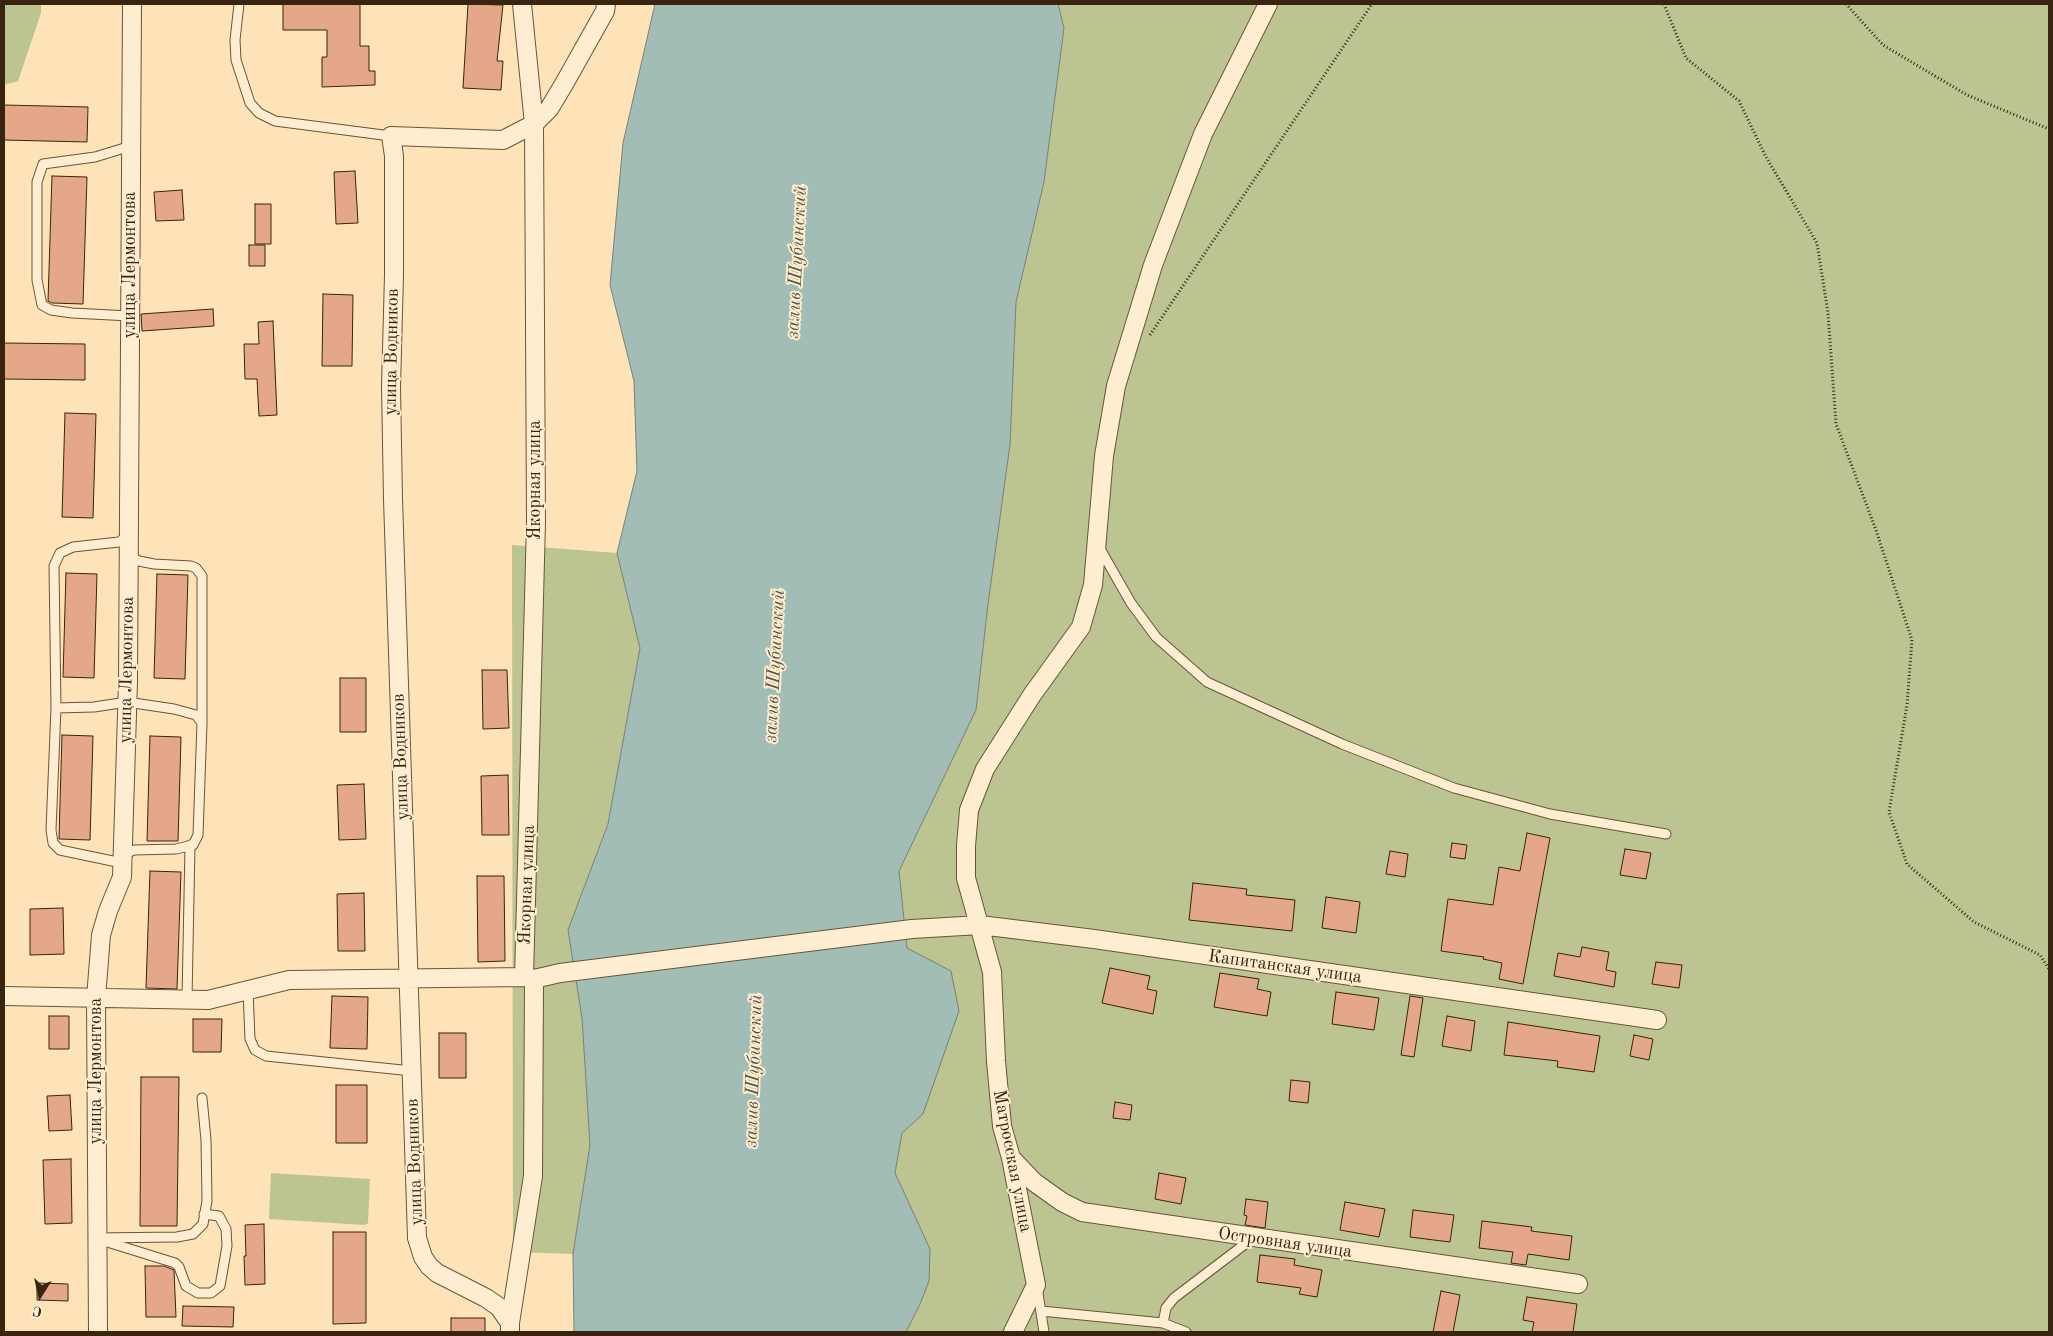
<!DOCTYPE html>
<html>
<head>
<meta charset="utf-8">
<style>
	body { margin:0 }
	#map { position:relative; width:2053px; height:1336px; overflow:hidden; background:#fde3b7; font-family:"Old Standard TT",serif }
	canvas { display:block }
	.frame { position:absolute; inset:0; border:5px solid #38240f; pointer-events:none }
	.north { position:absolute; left:15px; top:1271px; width:50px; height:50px; -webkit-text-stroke:4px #feedd0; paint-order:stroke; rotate:190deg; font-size:14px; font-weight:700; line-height:20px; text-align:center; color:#38240f }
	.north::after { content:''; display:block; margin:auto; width:18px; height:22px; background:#38240f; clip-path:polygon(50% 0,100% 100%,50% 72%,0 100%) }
</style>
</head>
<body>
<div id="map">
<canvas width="2053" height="1336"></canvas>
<div class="frame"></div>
<div class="north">С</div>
</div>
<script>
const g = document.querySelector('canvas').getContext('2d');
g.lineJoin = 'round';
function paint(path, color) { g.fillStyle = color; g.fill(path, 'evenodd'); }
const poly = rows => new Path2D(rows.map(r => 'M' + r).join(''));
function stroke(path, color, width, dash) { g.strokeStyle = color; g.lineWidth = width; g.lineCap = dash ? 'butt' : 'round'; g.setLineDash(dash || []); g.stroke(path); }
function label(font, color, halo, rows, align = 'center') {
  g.font = font + ' "Old Standard TT",serif'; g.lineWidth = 4; g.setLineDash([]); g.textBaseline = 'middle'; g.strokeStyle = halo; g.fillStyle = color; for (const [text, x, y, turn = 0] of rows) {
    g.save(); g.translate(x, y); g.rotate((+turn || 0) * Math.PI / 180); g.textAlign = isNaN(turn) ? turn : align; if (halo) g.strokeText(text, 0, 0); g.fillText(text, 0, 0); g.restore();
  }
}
const green = poly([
	[4,4,41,4,41,13,18,81,4,85],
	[1058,4,2049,4,2049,1332,906,1332,920,1304,895,1173,902,1133,923,1114,951,971,907,948,899,871,976,710,988,604,1010,445,1016,302,1044,182,1064,28],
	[512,545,617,553,640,648,608,824,568,930,582,1018,590,1145,573,1254,513,1252],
	[271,1173,370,1179,368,1223,365,1225,269,1219]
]);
const water = poly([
	[655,4,1058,4,1064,28,1044,182,1016,302,1010,445,988,604,976,710,899,871,907,948,951,971,959,1011,923,1114,902,1133,895,1173,930,1249,929,1281,920,1304,906,1332,574,1332,573,1254,590,1145,582,1018,568,930,608,824,640,648,617,553,637,471,634,381,610,285,623,143,655,4]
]);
const building = poly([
	[283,4,360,4,360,46,369,46,369,71,375,71,375,85,322,87,322,57,327,57,327,30,283,30,283,4],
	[468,4,503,5,497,61,503,61,501,90,463,88,468,4],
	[4,105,88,107,87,142,4,140,4,105],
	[355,171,358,223,336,224,334,172,355,171],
	[52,176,87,177,83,304,52,303,48,301,52,176],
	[182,190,184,220,156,221,154,192,182,190],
	[255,204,271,204,271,244,255,244,255,204],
	[249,245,265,245,265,266,249,266,249,245],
	[323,294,353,295,352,366,322,366,323,294],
	[213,309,214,326,142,331,141,314,213,309],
	[273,321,277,415,259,416,257,379,245,379,244,344,259,344,258,322,273,321],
	[4,343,85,344,85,380,4,379,4,343],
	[65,413,96,414,93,518,62,517,65,413],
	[66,573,97,574,94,678,63,677,66,573],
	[157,574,188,575,185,679,154,678,157,574],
	[482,670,507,670,509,728,483,729,482,670],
	[340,678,366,678,366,732,340,732,340,678],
	[62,735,93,736,90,840,59,839,62,735],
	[150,736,181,737,178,841,147,841,150,736],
	[508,775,509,835,482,835,481,776,508,775],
	[364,784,366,839,339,840,337,785,364,784],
	[1527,833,1550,838,1523,984,1499,979,1502,963,1483,959,1484,957,1441,951,1448,899,1493,905,1499,867,1520,871,1527,833],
	[1452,843,1467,845,1465,859,1450,857,1452,843],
	[1625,849,1651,853,1646,879,1620,875,1625,849],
	[1390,851,1408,854,1405,877,1386,874,1390,851],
	[150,871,181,872,177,989,146,988,150,871],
	[477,876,504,876,505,961,478,962,477,876],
	[1193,883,1247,889,1246,895,1295,900,1292,931,1189,920,1193,883],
	[364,893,365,951,338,951,337,894,364,893],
	[1326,897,1360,902,1356,933,1322,928,1326,897],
	[63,908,64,954,30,955,30,909,63,908],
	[1582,947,1609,952,1606,970,1616,972,1614,987,1554,976,1558,953,1580,957,1582,947],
	[1656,962,1682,965,1679,988,1652,984,1656,962],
	[1110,968,1150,976,1147,989,1157,991,1153,1014,1102,1003,1110,968],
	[1220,973,1259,979,1257,989,1271,992,1267,1016,1214,1007,1220,973],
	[1336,992,1379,998,1374,1030,1332,1024,1336,992],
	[332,996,368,997,367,1049,330,1048,332,996],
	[1410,996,1423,998,1414,1057,1401,1055,1410,996],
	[49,1016,69,1016,69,1049,49,1049,49,1016],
	[1447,1016,1475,1021,1471,1051,1442,1046,1447,1016],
	[193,1019,222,1019,221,1052,193,1052,193,1019],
	[1508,1022,1600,1036,1594,1072,1557,1067,1558,1061,1504,1055,1508,1022],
	[439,1033,466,1033,466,1078,439,1078,439,1033],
	[1634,1035,1653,1039,1649,1060,1630,1056,1634,1035],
	[141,1077,179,1077,177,1226,140,1226,141,1077],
	[1291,1080,1310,1082,1308,1103,1289,1101,1291,1080],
	[336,1085,367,1085,367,1143,336,1143,336,1085],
	[70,1095,72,1130,49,1131,47,1096,70,1095],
	[1115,1102,1132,1105,1130,1120,1113,1118,1115,1102],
	[71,1159,72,1223,45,1224,43,1160,71,1159],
	[1159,1173,1186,1178,1181,1204,1155,1199,1159,1173],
	[1246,1199,1268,1202,1265,1228,1245,1225,1247,1216,1244,1215,1246,1199],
	[1345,1202,1385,1209,1379,1237,1340,1230,1345,1202],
	[1413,1210,1454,1215,1450,1242,1410,1237,1413,1210],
	[1482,1221,1532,1227,1531,1231,1572,1236,1569,1260,1528,1254,1526,1265,1511,1263,1513,1252,1479,1248,1482,1221],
	[264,1224,265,1284,245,1285,244,1256,246,1256,245,1225,264,1224],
	[333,1232,366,1232,366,1323,333,1324,333,1232],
	[1260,1255,1295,1259,1294,1265,1322,1270,1317,1297,1299,1294,1301,1288,1257,1282,1260,1255],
	[145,1266,164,1266,174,1270,176,1317,146,1317,145,1266],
	[37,1283,68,1284,68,1301,37,1300,37,1283],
	[1441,1291,1460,1295,1453,1332,1433,1332,1441,1291],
	[1527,1297,1577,1304,1573,1332,1532,1332,1534,1322,1523,1320,1527,1297],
	[183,1306,234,1307,233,1327,182,1326,183,1306],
	[451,1318,485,1318,485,1332,451,1332,451,1318]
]);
const path = poly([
	[1664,4,1686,58,1739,101,1766,157,1817,243,1828,313,1836,424,1876,530,1912,640,1907,705,1889,812,1907,864,1974,922,2040,955,2049,969],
	[1846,4,1883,45,1967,95,2049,129],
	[1150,335,1372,4]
]);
const lane = poly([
	[239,4,235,40,236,60,250,103,259,113,275,121,391,136],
	[130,316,72,313,51,310,42,305,37,280,37,182,43,164,95,157,131,146],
	[1099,547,1131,603,1156,637,1207,682,1342,744,1454,788,1550,814,1666,834],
	[56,708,94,707,127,702,174,709,196,715,202,723],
	[123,855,134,850,176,849,193,845,198,835,202,723,202,576,196,568,191,566,154,564,139,561,129,556],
	[122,863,60,850,53,843,51,830,56,708,54,566,60,553,73,547,119,542,129,535],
	[248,990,250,1039,255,1050,266,1056,412,1071],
	[187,999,190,845],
	[96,1238,177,1237,193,1234,203,1224,207,1201,206,1140,202,1098],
	[104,1241,175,1263,179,1267,186,1286,198,1293,211,1293,220,1286,227,1246,226,1229,219,1216,204,1214],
	[1037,1287,1044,1332],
	[1041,1311,1163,1323,1186,1332],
	[1163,1323,1166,1308,1174,1298,1253,1238]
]);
const street = poly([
	[524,977,536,522,534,124,549,109,564,84,605,11,606,4],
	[4,996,208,1000,289,980,524,977,534,979,560,973,912,929,980,925,1094,939,1657,1020],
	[1011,1158,1034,1182,1062,1202,1082,1212,1578,1284],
	[510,1323,533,1176,534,979],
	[98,1332,96,998,101,935,108,911,122,877,128,681,132,4],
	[510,1332,510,1323,499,1307,486,1298,437,1273,429,1266,423,1257,417,1238,393,499,391,387,394,275,394,156,391,136,503,140,534,124,522,4],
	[1013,1332,1036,1285,1011,1158,1002,1126,996,1061,992,972,966,878,966,846,969,810,985,769,1032,695,1081,627,1093,585,1104,456,1116,386,1153,265,1203,134,1268,4]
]);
const streetNames = [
	["улица Лермонтова",130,265,-90],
	["улица Водников",392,352,-89],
	["Якорная улица",535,480,-90],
	["улица Лермонтова",127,670,-89],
	["улица Водников",401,757,-92],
	["Якорная улица",527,885,-88],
	["Капитанская улица",1285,967,8],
	["улица Лермонтова",96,1071,-90],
	["Матросская улица",1012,1161,79],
	["улица Водников",415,1162,-92],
	["Островная улица",1285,1243,8]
];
const waterNames = [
	["залив Шубинский",797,262,-87],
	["залив Шубинский",775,666,-87],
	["залив Шубинский",754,1071,-88]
];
paint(green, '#bcc491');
paint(water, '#a1bdb6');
stroke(water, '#778073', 1);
paint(building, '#e4a789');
stroke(building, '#38240f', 1);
stroke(lane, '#695439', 11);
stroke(street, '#695439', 20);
stroke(path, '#38240f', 3, [1, 2.5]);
stroke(lane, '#feedd0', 9);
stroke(street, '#feedd0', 18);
label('18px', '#38240f', '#feedd0', streetNames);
label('italic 19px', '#585241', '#feedd0', waterNames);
</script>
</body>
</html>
